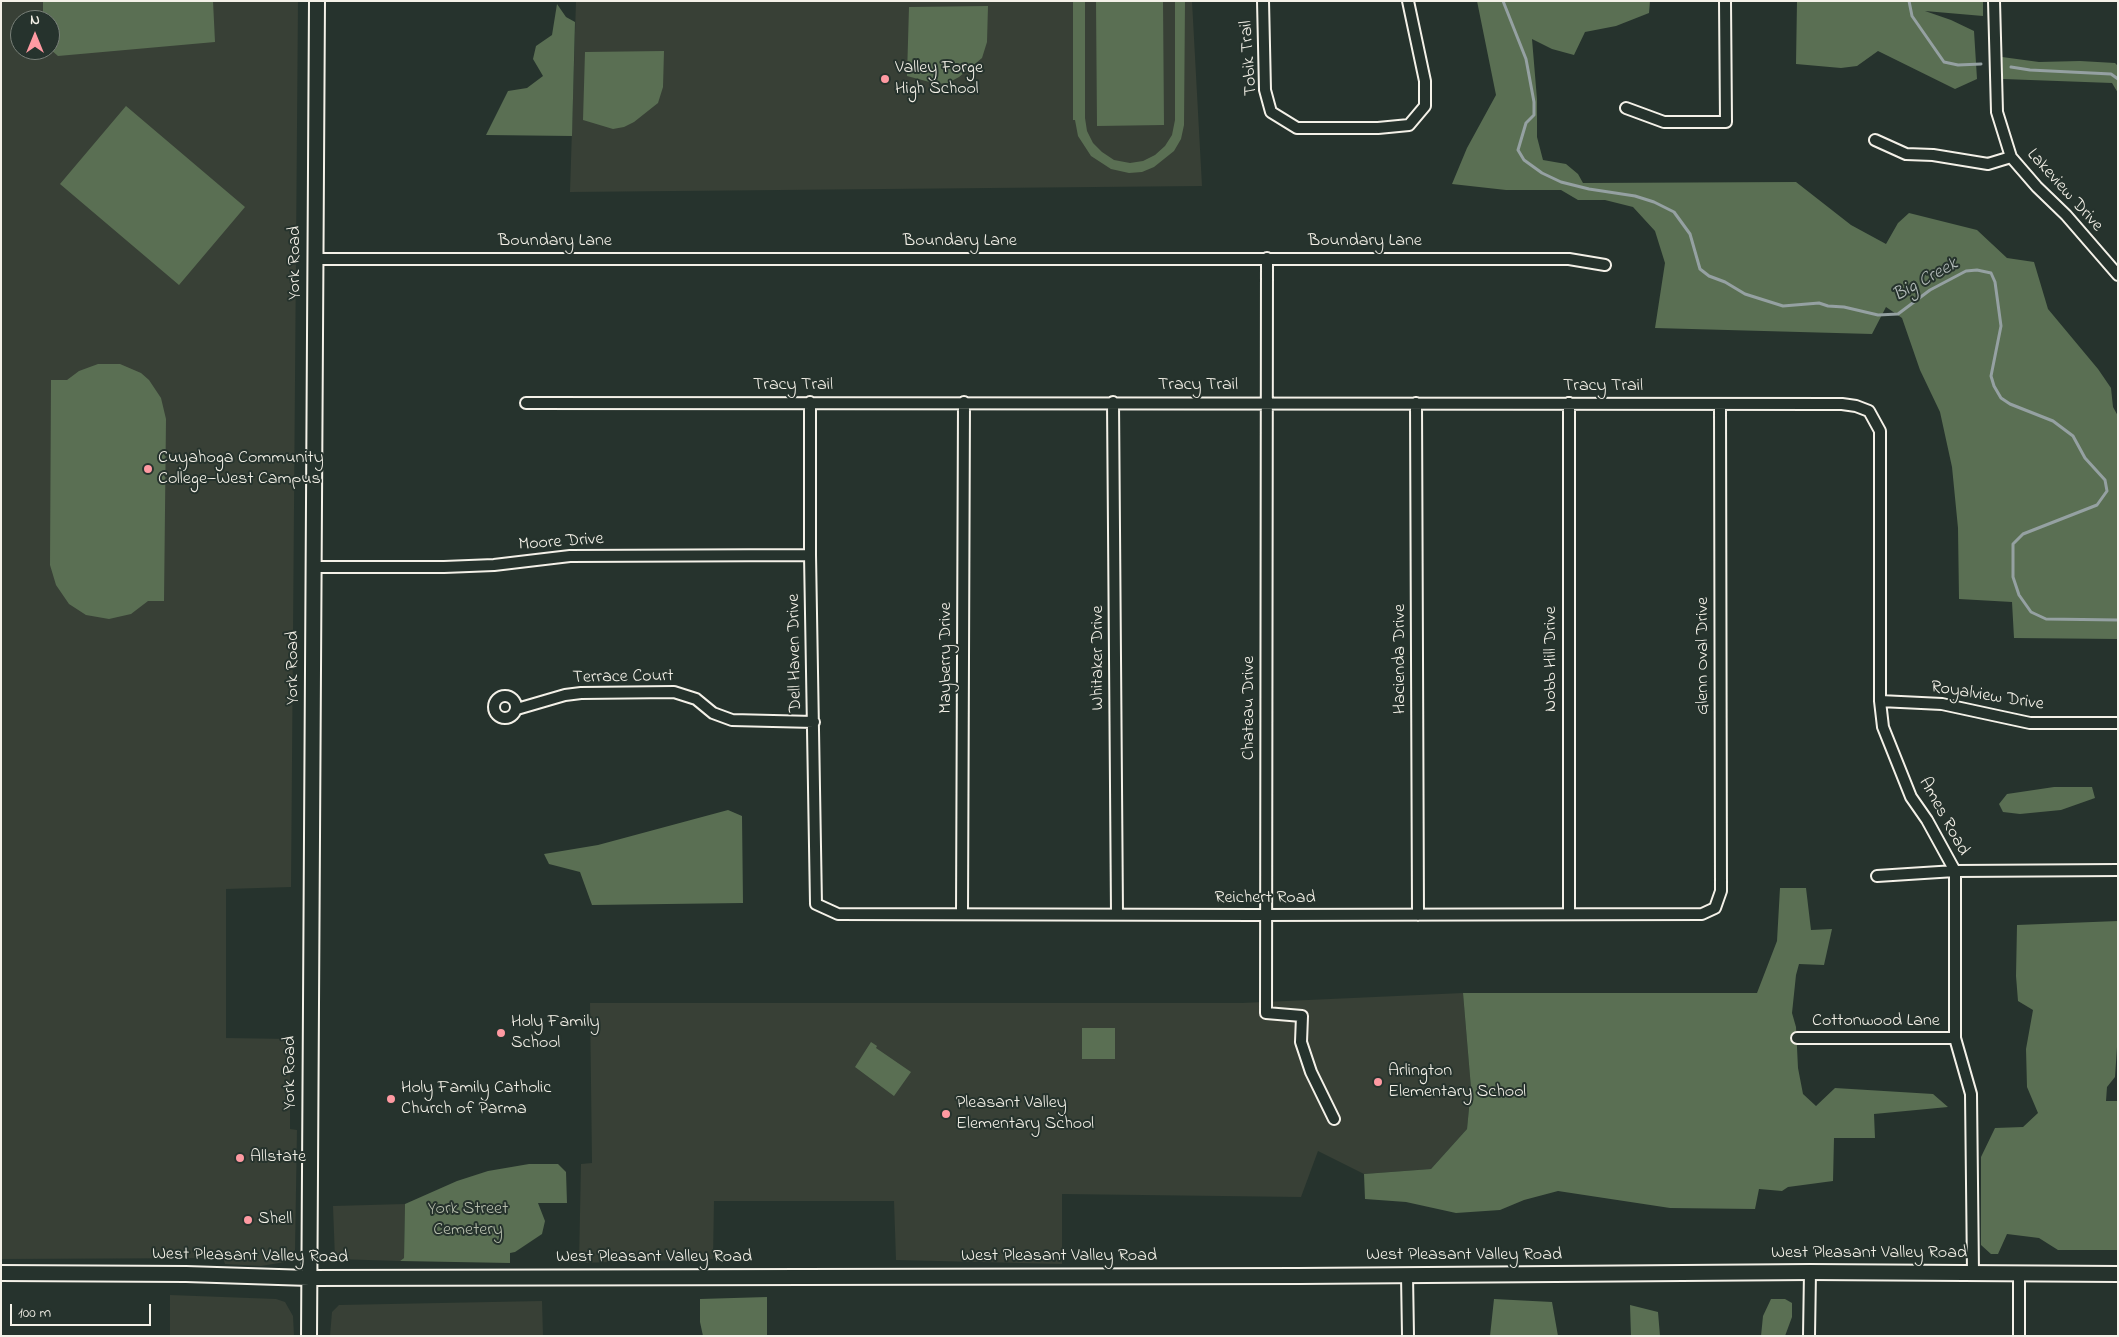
<!DOCTYPE html>
<html>
<head>
<meta charset="utf-8">
<style>
	body { margin:0 }
	#map { position:relative; width:2119px; height:1337px; overflow:hidden; background:#26332d; font-family:"Indie Flower",sans-serif }
	canvas { display:block }
	.frame { position:absolute; inset:0; border:2px solid #f4f1e8; pointer-events:none }
	.north { position:absolute; left:10px; top:10px; width:50px; height:50px; box-sizing:border-box; background:#26332d; border:1px solid #787f78; border-radius:50%; rotate:0deg; font-size:14px; font-weight:700; line-height:20px; text-align:center; color:#f4f1e8 }
	.north::after { content:''; display:block; margin:auto; width:18px; height:22px; background:#ff9aa2; clip-path:polygon(50% 0,100% 100%,50% 72%,0 100%) }
	.scale { position:absolute; left:10px; top:1304px; width:141px; height:22px; box-sizing:border-box; border:2px solid #f4f1e8; border-top:0; padding-left:6px; font-size:15px; line-height:18px; white-space:nowrap; color:#f4f1e8; -webkit-text-stroke:4px #26332d; paint-order:stroke }
</style>
</head>
<body>
<div id="map">
<canvas width="2119" height="1337"></canvas>
<div class="frame"></div>
<div class="north">N</div>
<div class="scale">100 m</div>
</div>
<script>
const g = document.querySelector('canvas').getContext('2d');
g.lineJoin = 'round';
function paint(path, color) { g.fillStyle = color; g.fill(path, 'evenodd'); }
const poly = rows => new Path2D(rows.map(r => 'M' + r).join(''));
function stroke(path, color, width, dash) { g.strokeStyle = color; g.lineWidth = width; g.lineCap = dash ? 'butt' : 'round'; g.setLineDash(dash || []); g.stroke(path); }
function label(font, color, halo, rows, align = 'center') {
  g.font = font + ' "Indie Flower",sans-serif'; g.lineWidth = 4; g.setLineDash([]); g.textBaseline = 'middle'; g.strokeStyle = halo; g.fillStyle = color; for (const [text, x, y, turn = 0] of rows) {
    g.save(); g.translate(x, y); g.rotate((+turn || 0) * Math.PI / 180); g.textAlign = isNaN(turn) ? turn : align; if (halo) g.strokeText(text, 0, 0); g.fillText(text, 0, 0); g.restore();
  }
}
const built = poly([
	[1,1,298,1,291,887,226,889,226,1038,290,1039,290,1129,297,1130,295,1250,285,1262,261,1266,225,1264,223,1258,1,1259],
	[20,20,50,20,50,50,20,50],
	[576,1,1192,1,1202,186,570,192],
	[1463,993,1471,1088,1467,1129,1431,1169,1364,1174,1318,1151,1301,1197,1062,1194,1062,1264,896,1260,894,1201,714,1201,713,1259,579,1263,581,1164,592,1163,590,1003,1242,1003],
	[405,1204,404,1258,400,1261,335,1259,333,1206],
	[170,1295,276,1299,285,1302,293,1316,294,1336,170,1336],
	[542,1301,543,1336,330,1336,332,1312,339,1305]
]);
const green = poly([
	[43,1,213,1,215,42,58,56,50,49,50,20,43,20],
	[1073,1,1085,1,1085,118,1087,131,1093,143,1102,152,1114,160,1130,163,1143,161,1155,155,1165,146,1172,135,1175,120,1175,1,1185,1,1184,125,1181,139,1174,151,1154,167,1142,172,1129,173,1111,169,1091,156,1078,136,1075,120,1073,120],
	[1096,1,1163,1,1164,125,1097,126],
	[1477,1,1650,1,1649,13,1616,26,1585,32,1574,55,1552,49,1532,39,1537,99,1537,137,1543,160,1566,164,1578,174,1583,183,1796,182,1851,225,1886,244,1898,223,1909,213,1977,230,2007,258,2034,262,2048,309,2098,369,2111,388,2113,407,2118,416,2118,639,2014,638,2012,602,1959,599,1958,528,1952,467,1940,412,1920,370,1902,318,1886,307,1872,334,1655,328,1665,263,1655,231,1633,207,1605,200,1578,200,1561,190,1506,190,1452,184,1467,148,1496,95],
	[1797,1,1983,1,1983,16,1925,11,1951,20,1974,31,1977,79,1955,89,1878,51,1857,66,1841,68,1796,64],
	[557,4,566,17,575,22,572,136,486,135,508,91,527,88,543,76,533,59,536,46,552,35],
	[988,6,987,42,982,58,959,77,948,83,937,84,907,76,909,7],
	[664,51,663,87,658,103,634,122,624,127,613,129,583,120,585,52],
	[2002,57,2039,62,2080,61,2115,63,2118,66,2118,93,2112,83,2003,79],
	[126,106,245,207,179,285,60,184],
	[98,364,120,364,141,373,149,380,161,398,166,419,164,601,148,601,131,614,109,619,86,615,69,604,56,585,50,565,51,380,67,380,79,371],
	[2054,787,2092,787,2095,798,2061,810,2020,814,2003,812,1999,804,2007,794],
	[728,810,742,816,743,903,592,905,580,872,549,864,544,854,598,845],
	[1780,888,1806,888,1811,930,1832,929,1824,965,1799,964,1796,975,1792,1013,1796,1027,1798,1068,1803,1094,1816,1106,1835,1088,1933,1094,1948,1107,1874,1114,1875,1138,1834,1138,1833,1181,1788,1187,1782,1191,1759,1189,1755,1209,1670,1208,1558,1191,1524,1200,1500,1210,1456,1213,1406,1202,1365,1199,1364,1174,1431,1169,1467,1129,1471,1088,1463,993,1757,993,1777,941],
	[2118,921,2118,1032,2115,1077,2107,1087,2106,1101,2118,1101,2118,1250,2058,1250,2039,1238,2007,1234,1998,1254,1991,1254,1981,1245,1981,1157,1995,1128,2023,1127,2038,1113,2027,1087,2026,1049,2033,1010,2018,1001,2016,976,2017,925],
	[1082,1028,1115,1028,1115,1059,1082,1059],
	[871,1042,877,1046,876,1048,911,1072,894,1096,855,1067],
	[529,1164,558,1164,566,1172,567,1203,538,1203,545,1221,542,1234,515,1252,510,1253,510,1263,400,1261,404,1258,405,1204,457,1181,488,1171],
	[767,1297,767,1336,703,1336,700,1322,700,1299],
	[1494,1299,1552,1302,1558,1336,1490,1336],
	[1771,1299,1785,1299,1792,1303,1792,1317,1785,1336,1761,1336,1763,1316],
	[1630,1305,1658,1312,1660,1336,1631,1336]
]);
const stream = poly([
	[1503,1,1526,59,1534,102,1534,115,1526,123,1518,150,1524,160,1542,173,1561,182,1589,189,1635,196,1654,202,1674,212,1690,234,1700,269,1709,276,1725,282,1745,294,1783,306,1819,303,1828,306,1844,307,1878,315,1898,314,1930,290,1966,271,1977,270,1991,273,1995,282,2001,326,1991,376,1994,386,2001,398,2010,404,2053,421,2073,436,2085,458,2105,480,2107,491,2097,505,2023,534,2013,544,2013,577,2019,595,2031,612,2046,619,2118,620],
	[1909,1,1912,16,1944,62,1958,65,1981,64],
	[2011,67,2030,70,2111,74,2118,79]
]);
const street = poly([
	[1263,1,1265,90,1271,112,1297,128,1378,128,1409,125,1425,106,1425,81,1408,1],
	[1994,1,1997,112,2011,157,2037,187,2066,215,2118,275],
	[1626,108,1664,122,1726,122,1725,1],
	[1875,140,1906,154,1933,155,1988,164,2011,157],
	[1267,258,1266,1013,1302,1016,1301,1042,1311,1072,1334,1119],
	[315,259,1569,259,1605,265],
	[810,402,810,555,816,904,838,914,1256,915,1702,914,1715,908,1721,891,1720,404],
	[1113,402,1117,914],
	[526,403,1842,404,1856,406,1869,411,1880,431,1880,701,1883,727,1911,797,1927,820,1955,871,1955,1038,1971,1094,1973,1273],
	[1416,403,1418,915],
	[1569,403,1569,914],
	[313,567,444,567,494,565,570,556,810,555],
	'494 707a11 11 0 1 1 22 0a11 11 0 1 1-22 0Z',
	[1880,701,1942,704,2030,723,2118,723],
	[517,709,565,695,581,693,674,692,696,699,713,713,732,720,814,722],
	[1877,876,1955,871,2118,870],
	[962,914,964,402],
	[1797,1038,1955,1038],
	[2019,1273,2019,1336],
	[1407,1275,1408,1336],
	[1809,1336,1810,1272]
]);
const secondary = poly([
	[1,1273,186,1274,309,1278,1299,1276,1810,1272,2118,1274],
	[309,1336,317,1]
]);
const markers = [
	[885,79,5,"#ff9aa2"],
	[148,469,5,"#ff9aa2"],
	[501,1033,5,"#ff9aa2"],
	[1378,1082,5,"#ff9aa2"],
	[391,1099,5,"#ff9aa2"],
	[946,1114,5,"#ff9aa2"],
	[240,1158,5,"#ff9aa2"],
	[248,1220,5,"#ff9aa2"]
];
const streetNames = [
	["Tobik Trail",1250,58,-94],
	["Lakeview Drive",2064,191,48],
	["Boundary Lane",555,242],
	["Boundary Lane",960,242],
	["Boundary Lane",1365,242],
	["York Road",296,263,-90],
	["Tracy Trail",793,386],
	["Tracy Trail",1198,386],
	["Tracy Trail",1603,387],
	["Moore Drive",561,543,-4],
	["Dell Haven Drive",796,653,-91],
	["Glenn Oval Drive",1704,656,-90],
	["Mayberry Drive",947,658,-90],
	["Whitaker Drive",1099,658,-90],
	["Hacienda Drive",1401,659,-90],
	["Nobb Hill Drive",1552,659,-90],
	["York Road",294,668,-90],
	["Terrace Court",623,678,-1],
	["Royalview Drive",1987,697,9],
	["Chateau Drive",1250,708,-90],
	["Ames Road",1943,817,61],
	["Reichert Road",1265,899],
	["Cottonwood Lane",1876,1022],
	["York Road",291,1073,-90],
	["West Pleasant Valley Road",1869,1254],
	["West Pleasant Valley Road",1464,1256],
	["West Pleasant Valley Road",250,1257,1],
	["West Pleasant Valley Road",1059,1257],
	["West Pleasant Valley Road",654,1258]
];
const poiNames = [
	["Valley Forge",895,69],
	["High School",895,90],
	["Cuyahoga Community",158,459],
	["College—West Campus",158,480],
	["Holy Family",511,1023],
	["School",511,1044],
	["Arlington",1388,1072],
	["Elementary School",1388,1093],
	["Holy Family Catholic",401,1089],
	["Church of Parma",401,1110],
	["Pleasant Valley",956,1104],
	["Elementary School",956,1125],
	["Allstate",250,1158],
	["Shell",258,1220]
];
const parkNames = [
	["York Street",468,1210],
	["Cemetery",468,1231]
];
const waterNames = [
	["Big Creek",1926,281,-29]
];
paint(built, '#384036');
paint(green, '#5a6f53');
stroke(stream, '#95a1a2', 3);
stroke(street, '#f4f1e8', 14);
stroke(secondary, '#f4f1e8', 18);
stroke(street, '#26332d', 10);
stroke(secondary, '#26332d', 14);
for (const [x, y, r, color] of markers) { const dot = new Path2D(); dot.arc(x, y, r, 0, 2 * Math.PI); g.fillStyle = color; g.fill(dot); stroke(dot, '#26332d', 2); }
label('18px', '#f4f1e8', '#26332d', streetNames);
label('18px', '#f4f1e8', '#26332d', poiNames, 'left');
label('18px', '#b6bdac', '#26332d', parkNames);
label('italic 19px', '#b4bcba', '#26332d', waterNames);
</script>
</body>
</html>
